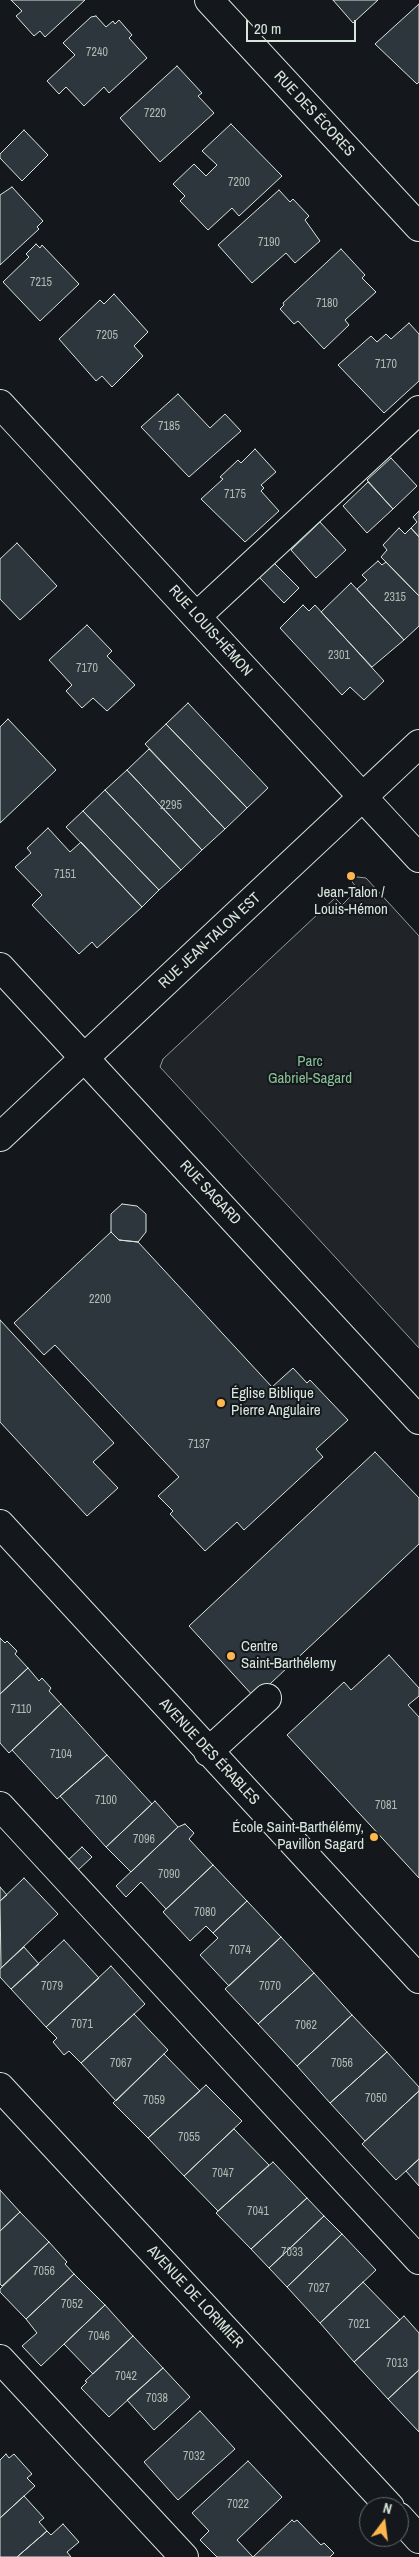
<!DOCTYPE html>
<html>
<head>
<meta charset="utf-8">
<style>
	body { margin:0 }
	#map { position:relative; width:419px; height:2557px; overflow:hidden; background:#14181c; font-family:"Archivo Narrow",sans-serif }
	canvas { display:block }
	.north { position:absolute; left:359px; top:2497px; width:50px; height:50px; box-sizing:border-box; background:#14181c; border:1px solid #626a69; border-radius:50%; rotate:15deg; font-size:14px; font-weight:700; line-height:20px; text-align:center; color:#d8e6dc }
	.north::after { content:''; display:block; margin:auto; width:18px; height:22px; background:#ffb74d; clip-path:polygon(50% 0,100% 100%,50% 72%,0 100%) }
	.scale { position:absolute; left:246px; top:20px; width:110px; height:22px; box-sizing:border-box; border:2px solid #d8e6dc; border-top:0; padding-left:6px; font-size:15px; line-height:18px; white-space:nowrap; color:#d8e6dc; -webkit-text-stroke:4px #14181c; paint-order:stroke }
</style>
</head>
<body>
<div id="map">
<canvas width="419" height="2557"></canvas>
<div class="north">N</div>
<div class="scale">20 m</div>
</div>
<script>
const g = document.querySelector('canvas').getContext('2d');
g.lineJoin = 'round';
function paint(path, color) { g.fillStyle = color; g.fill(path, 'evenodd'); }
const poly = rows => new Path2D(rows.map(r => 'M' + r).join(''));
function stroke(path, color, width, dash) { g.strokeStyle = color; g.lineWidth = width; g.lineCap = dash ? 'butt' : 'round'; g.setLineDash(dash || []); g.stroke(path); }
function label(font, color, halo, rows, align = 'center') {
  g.font = font + ' "Archivo Narrow",sans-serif'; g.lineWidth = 4; g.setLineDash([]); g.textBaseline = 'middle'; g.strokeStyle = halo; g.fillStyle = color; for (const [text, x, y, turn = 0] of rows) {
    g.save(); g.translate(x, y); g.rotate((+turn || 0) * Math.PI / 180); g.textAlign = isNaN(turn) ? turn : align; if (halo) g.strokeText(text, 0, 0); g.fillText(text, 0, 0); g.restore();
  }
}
const green = poly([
	[357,877,366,878,419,936,419,1348,160,1067,163,1059,335,898,342,905,358,889,352,882,357,877]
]);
const building = poly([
	[11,0,85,0,45,37,40,31,34,36,16,16,22,11,11,0],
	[333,0,378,0,353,23,333,0],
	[419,4,419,82,417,84,375,44,419,4],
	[96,16,106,27,113,21,115,24,119,20,132,35,129,38,147,58,109,93,104,87,84,106,66,87,59,94,47,81,75,55,63,43,91,17,96,16],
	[177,66,202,93,198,96,214,113,160,162,120,118,177,66],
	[231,124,282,176,239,216,232,208,208,230,180,201,185,196,173,184,194,164,206,176,217,165,202,151,231,124],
	[24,130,48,155,22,181,0,158,0,154,24,130],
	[12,187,43,221,37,227,39,229,0,265,0,195,12,187],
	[279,190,290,202,293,199,309,216,305,220,320,241,295,263,286,253,252,283,218,245,279,190],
	[36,244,40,248,42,245,79,284,40,321,3,282,29,257,26,254,36,244],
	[341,249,365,275,362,278,376,292,345,320,349,325,324,349,298,321,294,324,280,309,284,305,283,303,341,249],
	[114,294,148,332,134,346,143,356,112,387,102,376,96,381,59,339,100,300,104,304,114,294],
	[409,323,419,334,419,381,384,413,338,365,371,336,377,342,386,334,391,339,409,323],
	[178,394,210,428,225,414,241,431,189,477,141,427,178,394],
	[255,449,276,472,261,485,264,488,261,491,279,511,245,542,201,499,223,479,220,477,238,460,241,463,255,449],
	[391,458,417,486,393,509,367,480,391,458],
	[368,482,393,509,367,533,343,506,368,482],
	[419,511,419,537,411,528,417,522,413,517,419,511],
	[320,522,346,550,316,578,291,550,320,522],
	[399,528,405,534,411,528,419,537,419,596,381,557,387,550,383,545,399,528],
	[17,543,57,586,20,620,0,599,0,559,17,543],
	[378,561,382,565,386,562,419,596,419,626,404,640,357,589,367,580,362,575,378,561],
	[273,562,299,588,284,603,259,577,273,562],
	[351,583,404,640,372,667,321,612,351,583],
	[303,605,309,611,315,605,384,681,364,700,350,687,342,695,280,628,303,605],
	[87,625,112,651,107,656,135,685,107,711,93,698,82,708,66,691,72,685,49,660,87,625],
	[188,703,268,788,247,808,166,724,188,703],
	[8,719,56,770,0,823,0,727,8,719],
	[166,724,247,808,225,829,145,744,166,724],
	[149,749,225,829,202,850,127,770,149,749],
	[127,770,202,850,181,870,105,790,127,770],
	[105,790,181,870,159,890,83,811,105,790],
	[83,811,159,890,142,907,66,827,83,811],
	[48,828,70,852,81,842,142,907,97,948,92,942,79,954,32,905,42,895,15,867,31,853,27,848,48,828],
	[122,1204,137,1206,146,1214,146,1232,138,1242,119,1240,111,1232,111,1214,122,1204],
	[111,1232,119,1240,138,1242,272,1387,293,1368,307,1383,310,1380,348,1420,316,1449,323,1457,244,1530,237,1522,205,1551,170,1514,173,1511,158,1496,179,1477,55,1345,44,1355,14,1323,111,1232],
	[0,1320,114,1443,93,1462,118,1488,87,1516,0,1422,0,1320],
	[375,1452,419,1498,419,1544,255,1698,189,1626,375,1452],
	[0,1638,5,1643,7,1641,17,1651,15,1654,28,1668,0,1694,0,1638],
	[389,1655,419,1688,419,1696,408,1705,419,1717,419,1878,287,1735,344,1682,351,1690,389,1655],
	[28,1668,39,1681,42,1678,51,1688,49,1691,61,1704,9,1753,0,1743,0,1694,28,1668],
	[61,1704,107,1755,57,1799,12,1750,61,1704],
	[107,1755,152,1804,106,1847,60,1796,107,1755],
	[155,1801,178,1827,131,1872,106,1847,155,1801],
	[185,1824,194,1833,189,1839,213,1865,166,1909,141,1882,126,1897,116,1886,178,1827,185,1824],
	[82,1847,92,1857,77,1871,67,1861,82,1847],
	[213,1865,247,1901,213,1933,206,1926,190,1941,163,1912,213,1865],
	[24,1878,58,1914,1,1968,0,1901,24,1878],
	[0,1887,7,1895,0,1901,0,1887],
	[247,1901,281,1937,229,1986,200,1955,218,1938,213,1933,247,1901],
	[281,1937,314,1973,258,2024,225,1989,281,1937],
	[64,1940,99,1978,46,2027,11,1989,64,1940],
	[24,1947,39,1964,11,1989,0,1977,0,1969,24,1947],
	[111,1966,145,2004,81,2063,69,2051,64,2055,53,2042,57,2038,46,2027,111,1966],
	[314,1973,352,2015,297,2066,258,2024,314,1973],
	[134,2014,168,2050,116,2101,81,2063,134,2014],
	[352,2015,387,2052,330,2103,297,2066,352,2015],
	[387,2052,419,2087,419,2091,365,2141,330,2103,387,2052],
	[164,2054,200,2091,148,2138,113,2103,164,2054],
	[206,2085,242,2121,184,2176,148,2138,206,2085],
	[419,2091,419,2159,396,2180,362,2144,419,2091],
	[234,2129,269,2165,218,2211,184,2176,234,2129],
	[419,2159,419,2186,406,2171,419,2159],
	[273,2162,307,2198,251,2249,216,2213,273,2162],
	[0,2190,20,2212,0,2231,0,2190],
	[307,2198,324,2216,269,2268,251,2249,307,2198],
	[20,2212,49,2242,2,2286,0,2284,0,2231,20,2212],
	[324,2216,342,2234,287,2287,269,2268,324,2216],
	[342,2234,376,2270,320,2323,287,2287,342,2234],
	[49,2242,67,2262,65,2264,74,2274,26,2319,0,2292,0,2289,49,2242],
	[74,2274,105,2305,41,2366,22,2346,37,2333,26,2319,74,2274],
	[363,2282,400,2320,354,2362,320,2323,363,2282],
	[105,2305,133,2336,93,2374,64,2344,105,2305],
	[404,2316,419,2333,419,2370,388,2399,354,2362,404,2316],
	[133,2336,163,2368,109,2417,81,2388,87,2382,85,2381,133,2336],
	[163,2368,190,2397,154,2430,127,2400,163,2368],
	[419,2370,419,2432,388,2399,419,2370],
	[200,2411,235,2449,178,2500,144,2462,200,2411],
	[6,2454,9,2458,14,2454,32,2474,27,2478,35,2486,0,2518,0,2460,6,2454],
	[248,2461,282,2497,237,2540,253,2557,217,2557,200,2540,209,2531,192,2513,248,2461],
	[24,2496,44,2518,39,2522,47,2531,17,2557,0,2557,0,2518,24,2496],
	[292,2520,294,2522,297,2520,321,2545,324,2543,334,2553,330,2557,253,2557,292,2520],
	[63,2524,79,2542,67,2552,71,2557,17,2557,47,2531,51,2535,63,2524]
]);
const minor = poly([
	[209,0,419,227],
	[0,404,419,858],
	[197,616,419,410],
	[0,967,419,1420],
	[0,1524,419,1979],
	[208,1752,267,1698],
	[0,1806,419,2260],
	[0,2359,184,2557]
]);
const major = poly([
	[0,1137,419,744],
	[0,2087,390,2507],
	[399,2517,419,2539]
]);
const markers = [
	[351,876,5,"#ffb74d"],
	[221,1403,5,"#ffb74d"],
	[231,1656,5,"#ffb74d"],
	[374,1837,5,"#ffb74d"]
];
const numberNames = [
	["7240",97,53],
	["7220",155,114],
	["7200",239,183],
	["7190",269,243],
	["7215",41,283],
	["7180",327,304],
	["7205",107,336],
	["7170",386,365],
	["7185",169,427],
	["7175",235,495],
	["2315",395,598],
	["2301",339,656],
	["7170",87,669],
	["2295",171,806],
	["7151",65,875],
	["2200",100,1300],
	["7137",199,1445],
	["7110",21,1710],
	["7104",61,1755],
	["7100",106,1801],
	["7081",386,1806],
	["7096",144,1840],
	["7090",169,1875],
	["7080",205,1913],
	["7074",240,1951],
	["7079",52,1987],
	["7070",270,1987],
	["7071",82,2025],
	["7062",306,2026],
	["7067",121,2064],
	["7056",342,2064],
	["7050",376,2099],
	["7059",154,2101],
	["7055",189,2138],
	["7047",223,2174],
	["7041",258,2212],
	["7033",292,2253],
	["7056",44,2272],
	["7027",319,2289],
	["7052",72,2305],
	["7021",359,2325],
	["7046",99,2337],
	["7013",397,2364],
	["7042",126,2377],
	["7038",157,2399],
	["7032",194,2457],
	["7022",238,2505]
];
const streetNames = [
	["RUE DES ÉCORES",314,114,47],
	["RUE LOUIS-HÉMON",210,631,48],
	["RUE JEAN-TALON EST",210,941,-43],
	["RUE SAGARD",210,1193,47],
	["AVENUE DES ÉRABLES",209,1752,47],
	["AVENUE DE LORIMIER",195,2297,47]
];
const poiNames = [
	["Jean-Talon /",351,893,"center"],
	["Louis-Hémon",351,910,"center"],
	["Église Biblique",231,1394],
	["Pierre Angulaire",231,1411],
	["Centre",241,1647],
	["Saint-Barthélemy",241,1664],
	["École Saint-Barthélémy,",364,1828,"right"],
	["Pavillon Sagard",364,1845,"right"]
];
const parkNames = [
	["Parc",310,1062],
	["Gabriel-Sagard",310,1079]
];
paint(green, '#202428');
stroke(green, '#939e99', 1);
paint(building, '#2c363c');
stroke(building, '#d8e6dc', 1);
stroke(minor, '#d8e6dc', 30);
stroke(major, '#d8e6dc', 30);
stroke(minor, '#14181c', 28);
stroke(major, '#14181c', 28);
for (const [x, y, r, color] of markers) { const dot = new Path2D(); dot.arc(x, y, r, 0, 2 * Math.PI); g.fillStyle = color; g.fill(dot); stroke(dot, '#14181c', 2); }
label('12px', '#adbab4', null, numberNames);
label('15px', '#d8e6dc', '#14181c', streetNames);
label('15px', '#d8e6dc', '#14181c', poiNames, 'left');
label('15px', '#8ac095', '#14181c', parkNames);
</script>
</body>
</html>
